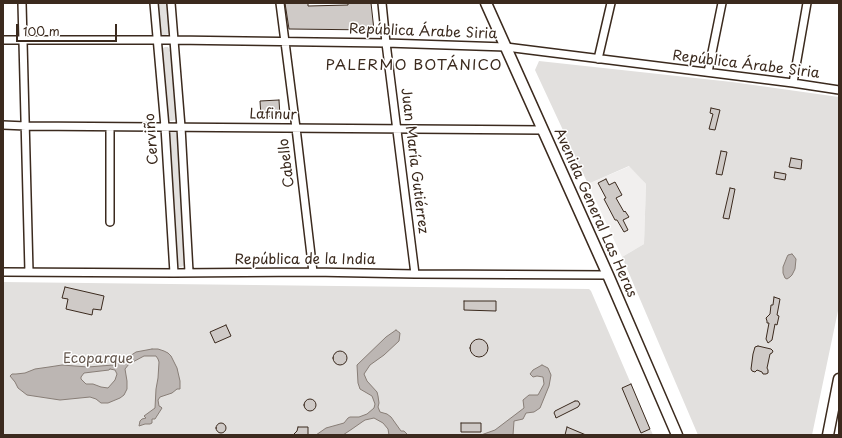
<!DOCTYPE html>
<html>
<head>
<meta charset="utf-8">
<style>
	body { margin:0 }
	#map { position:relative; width:842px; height:438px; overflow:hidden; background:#fff; font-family:"Playpen Sans",sans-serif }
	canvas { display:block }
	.frame { position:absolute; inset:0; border:4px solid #3b2a1e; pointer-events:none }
	.scale { position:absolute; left:16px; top:24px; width:101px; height:18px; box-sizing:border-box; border:2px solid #3b2a1e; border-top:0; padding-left:5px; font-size:12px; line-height:14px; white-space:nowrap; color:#3b2a1e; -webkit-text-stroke:3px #fff; paint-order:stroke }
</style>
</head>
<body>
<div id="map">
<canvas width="842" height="438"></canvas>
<div class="frame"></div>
<div class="scale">100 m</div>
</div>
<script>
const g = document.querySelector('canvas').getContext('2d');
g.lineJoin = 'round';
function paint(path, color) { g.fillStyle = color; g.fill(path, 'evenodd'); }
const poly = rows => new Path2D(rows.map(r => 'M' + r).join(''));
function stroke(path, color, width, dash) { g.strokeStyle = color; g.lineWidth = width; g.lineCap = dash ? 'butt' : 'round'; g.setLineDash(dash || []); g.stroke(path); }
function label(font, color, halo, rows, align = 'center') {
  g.font = font + ' "Playpen Sans",sans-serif'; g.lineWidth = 3; g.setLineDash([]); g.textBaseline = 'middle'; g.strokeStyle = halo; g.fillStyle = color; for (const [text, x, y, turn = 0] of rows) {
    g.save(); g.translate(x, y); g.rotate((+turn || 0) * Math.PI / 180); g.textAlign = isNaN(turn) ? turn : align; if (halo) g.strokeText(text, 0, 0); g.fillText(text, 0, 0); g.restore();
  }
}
const built = poly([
	[630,166,646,184,644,244,622,257,588,184]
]);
const green = poly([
	[157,3,167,3,170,30,168,34,166,35,160,35,159,33],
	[165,47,168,47,171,52,176,117,175,120,171,121,168,120,167,118,160,50,163,48],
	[539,61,732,82,839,97,839,306,812,435,698,435,622,257,644,244,646,184,629,166,588,184,535,70],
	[170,133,176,133,177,137,186,265,181,267,177,267,168,137],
	[3,282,589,289,591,291,653,435,3,435]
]);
const water = poly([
	[792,254,793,255,796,259,795,269,792,275,790,277,787,279,785,278,783,273,783,267,787,257,788,255,792,254],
	[396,330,400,333,399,341,384,355,370,365,364,374,367,381,377,392,378,396,379,403,378,407,380,412,387,414,391,417,401,431,404,431,408,435,389,435,388,429,383,423,374,418,365,420,362,422,352,429,343,435,316,435,326,428,344,423,348,418,350,417,359,417,367,414,374,408,375,404,372,396,360,389,358,383,357,365,386,337,396,330],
	[152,349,158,349,164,351,168,353,171,356,177,368,180,381,180,389,177,389,172,393,160,397,158,400,159,406,161,407,162,408,155,419,152,419,152,423,150,424,145,424,139,426,140,421,142,419,146,418,144,416,155,408,156,389,158,378,159,362,158,359,156,356,144,356,129,364,125,369,127,381,127,389,124,395,120,398,108,403,101,403,96,399,90,397,60,400,27,395,18,388,15,382,10,376,12,374,16,374,25,373,35,369,49,367,62,365,88,367,113,365,121,362,136,352,152,349],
	[110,369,115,370,117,374,115,380,108,388,101,387,93,384,86,384,81,379,81,377,84,373,109,370,110,369],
	[542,365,548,368,551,375,549,386,540,408,534,412,526,413,523,419,514,421,513,435,481,435,495,430,524,408,523,400,529,395,538,395,544,384,543,377,537,376,533,377,530,374,533,370,542,365]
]);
const building = poly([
	[285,3,308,3,308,6,348,5,348,3,371,3,374,30,289,29,285,3],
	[279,100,280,116,261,117,260,101,279,100],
	[711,108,720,110,715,130,709,129,713,114,710,113,711,108],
	[721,151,727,152,722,175,716,174,721,151],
	[791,158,802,160,801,169,789,167,791,158],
	[775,172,786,174,785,180,774,178,775,172],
	[606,179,609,185,615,182,622,195,616,198,624,212,625,211,629,217,623,220,628,230,624,232,617,220,615,220,604,199,606,198,598,183,606,179],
	[730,188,735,189,729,219,723,218,730,188],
	[65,287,104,296,101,310,93,309,92,315,66,309,68,299,62,298,65,287],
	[774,297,780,299,777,315,779,316,777,325,775,324,772,340,768,343,766,339,769,323,767,323,767,321,766,318,770,314,771,305,773,305,774,297],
	[464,301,496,301,496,311,464,310,464,301],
	[226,325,231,336,215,343,210,332,226,325],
	'470 348a9 9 0 1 1 18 0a9 9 0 1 1-18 0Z',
	[758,346,771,349,773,351,772,353,770,354,767,368,768,370,768,373,766,374,763,374,762,372,757,370,755,372,752,371,751,369,753,354,755,347,758,346],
	'333 358a7 7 0 1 1 14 0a7 7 0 1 1-14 0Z',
	[631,384,650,429,641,433,622,388,631,384],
	'304 405a6 6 0 1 1 12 0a6 6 0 1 1-12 0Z',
	[575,401,578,401,580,404,578,407,556,418,555,415,554,413,555,411,575,401],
	'216 428a5 5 0 1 1 10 0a5 5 0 1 1-10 0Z',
	[461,423,481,423,481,432,461,432,461,423],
	[298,427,308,427,308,435,293,435,297,431,298,427],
	[567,427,586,435,565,435,567,427]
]);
const street = poly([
	[22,3,29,272],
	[154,3,165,127,174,273],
	[171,3,181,127,189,272],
	[280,3,296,128,313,272],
	[382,3,386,43,415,274],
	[3,40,173,40,386,43,506,47,793,83,839,90],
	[598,59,611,3],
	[708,72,722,3],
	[793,83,807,3],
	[3,125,26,126,543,130],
	[110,222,110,127],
	[3,272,174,273,313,272,415,274,608,275]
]);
const secondary = poly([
	[486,3,608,275,677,435],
	[828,435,839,379]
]);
const streetNames = [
	["República Árabe Siria",423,32,2],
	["República Árabe Siria",746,65,7],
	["Lafinur",273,115,1],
	["Cerviño",152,139,-94],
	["Juan María Gutiérrez",414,161,83],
	["Cabello",287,163,-97],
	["Avenida General Las Heras",595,213,66],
	["República de la India",305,260]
];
const parkNames = [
	["Ecoparque",98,359]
];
const neighbourhoodNames = [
	["PALERMO BOTÁNICO",414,66]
];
paint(built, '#f1efee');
paint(green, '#e2e0de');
paint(water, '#bcb6b3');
stroke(water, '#887e77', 1);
paint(building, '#cfcac7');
stroke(building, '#3b2a1e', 1);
stroke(street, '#3b2a1e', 10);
stroke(secondary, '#3b2a1e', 13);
stroke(street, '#fff', 7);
stroke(secondary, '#fff', 10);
label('14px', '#3b2a1e', '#fff', streetNames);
label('14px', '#65584e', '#fff', parkNames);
g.letterSpacing = '1px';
label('15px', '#3b2a1e', '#fff', neighbourhoodNames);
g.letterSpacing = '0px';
</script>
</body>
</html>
